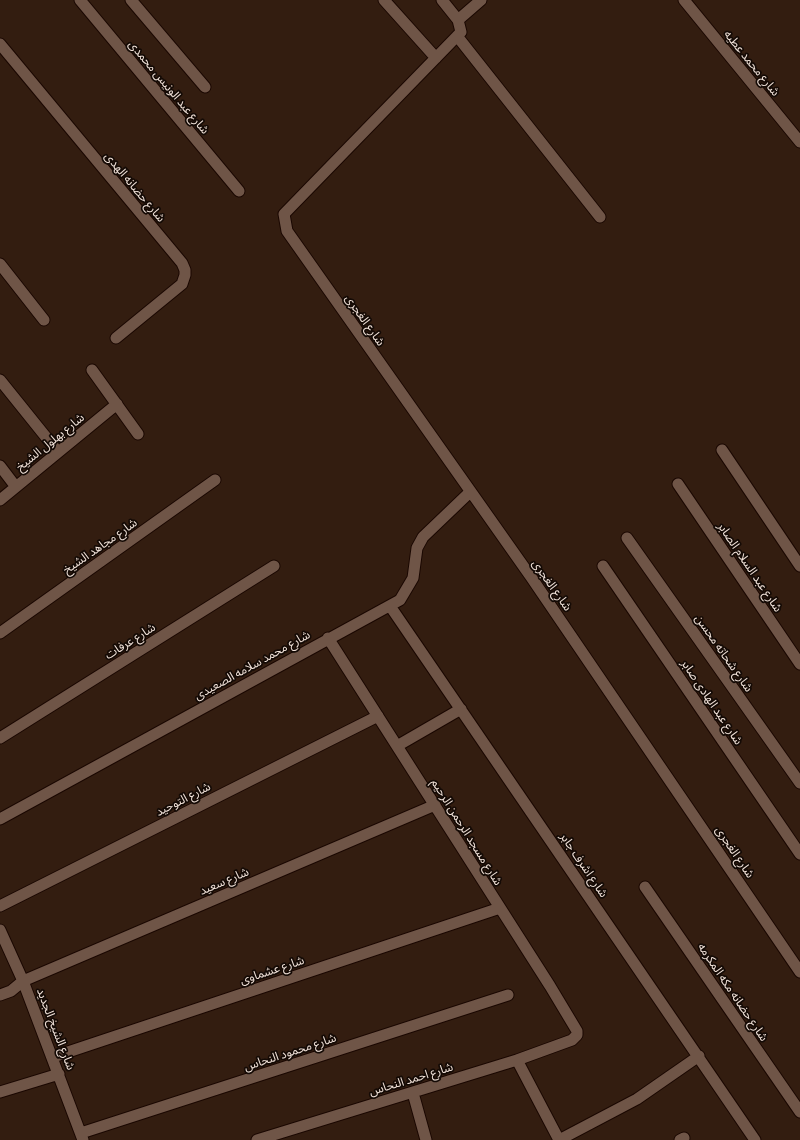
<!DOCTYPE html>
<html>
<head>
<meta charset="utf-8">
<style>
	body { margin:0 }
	canvas { display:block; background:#331d10 }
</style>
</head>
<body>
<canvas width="800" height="1140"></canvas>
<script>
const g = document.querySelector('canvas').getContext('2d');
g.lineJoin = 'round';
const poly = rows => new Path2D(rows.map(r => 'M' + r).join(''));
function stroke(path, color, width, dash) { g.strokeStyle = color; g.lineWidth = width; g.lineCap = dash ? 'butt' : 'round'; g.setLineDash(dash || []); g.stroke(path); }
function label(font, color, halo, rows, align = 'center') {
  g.font = font + ' Barlow,"Noto Sans Arabic",sans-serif'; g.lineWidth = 3.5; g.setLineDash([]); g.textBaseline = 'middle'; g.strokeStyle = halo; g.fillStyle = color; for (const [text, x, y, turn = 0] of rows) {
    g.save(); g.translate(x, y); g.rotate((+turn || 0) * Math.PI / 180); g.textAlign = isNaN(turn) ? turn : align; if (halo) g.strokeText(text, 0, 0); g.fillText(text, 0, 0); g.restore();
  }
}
const minor = poly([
	[80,0,239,191],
	[131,0,205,87],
	[384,0,436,58],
	[442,0,458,20,461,32,284,214,287,231,531,577,800,972],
	[684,0,800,142],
	[458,20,481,0],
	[457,36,600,217],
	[0,44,182,263,185,270,185,275,182,284,116,338],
	[0,264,44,320],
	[92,370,138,434],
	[0,380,58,452],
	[722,450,800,566],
	[0,466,16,487],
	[678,484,800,664],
	[0,500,117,404],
	[627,538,800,783],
	[603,566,800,854],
	[390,606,755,1140],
	[0,633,215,480],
	[0,738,274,566],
	[397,746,461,709],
	[0,819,400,600,413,578,417,548,423,537,470,492],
	[645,887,800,1112],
	[0,906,378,716],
	[0,930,23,981,83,1140],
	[0,995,11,991,23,981,435,805],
	[53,1057,500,908],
	[517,1060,559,1140,637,1099,699,1056],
	[0,1092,59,1074],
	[413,1093,426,1140],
	[81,1133,508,995],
	[257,1140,517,1060,572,1040,577,1035,577,1031,550,986,328,638],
	[680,1140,684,1138]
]);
const streetNames = [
	["شارع محمد عطيه",752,63,51],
	["شارع عبد الونيس محمدى",169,87,50],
	["شارع حضانه الهدى",135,187,50],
	["شارع الغجرى",365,320,55],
	["شارع بهلول الشيخ",50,442,-39],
	["شارع مجاهد الشيخ",100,546,-35],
	["شارع عبد السلام الصابر",750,567,56],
	["شارع الغجرى",552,585,55],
	["شارع عرفات",130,641,-32],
	["شارع شحاته محسن",724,653,55],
	["شارع محمد سلامه الصعيدى",252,665,-29],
	["شارع عبد الهادى صابر",712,702,56],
	["شارع التوحيد",183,799,-27],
	["شارع مسجد الرحمن الرحيم",467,832,58],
	["شارع الغجرى",735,852,56],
	["شارع اشرف جابر",584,865,56],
	["شارع سعيد",224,881,-23],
	["شارع عشماوى",272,970,-18],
	["شارع حضانه مكه المكرمه",733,992,56],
	["شارع الشيخ الجديد",56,1029,69],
	["شارع محمود النحاس",290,1052,-18],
	["شارع احمد النحاس",411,1079,-17]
];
stroke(minor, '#1a0700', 13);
stroke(minor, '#6f5547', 11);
label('12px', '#f1e2d9', '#140a05', streetNames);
</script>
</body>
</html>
